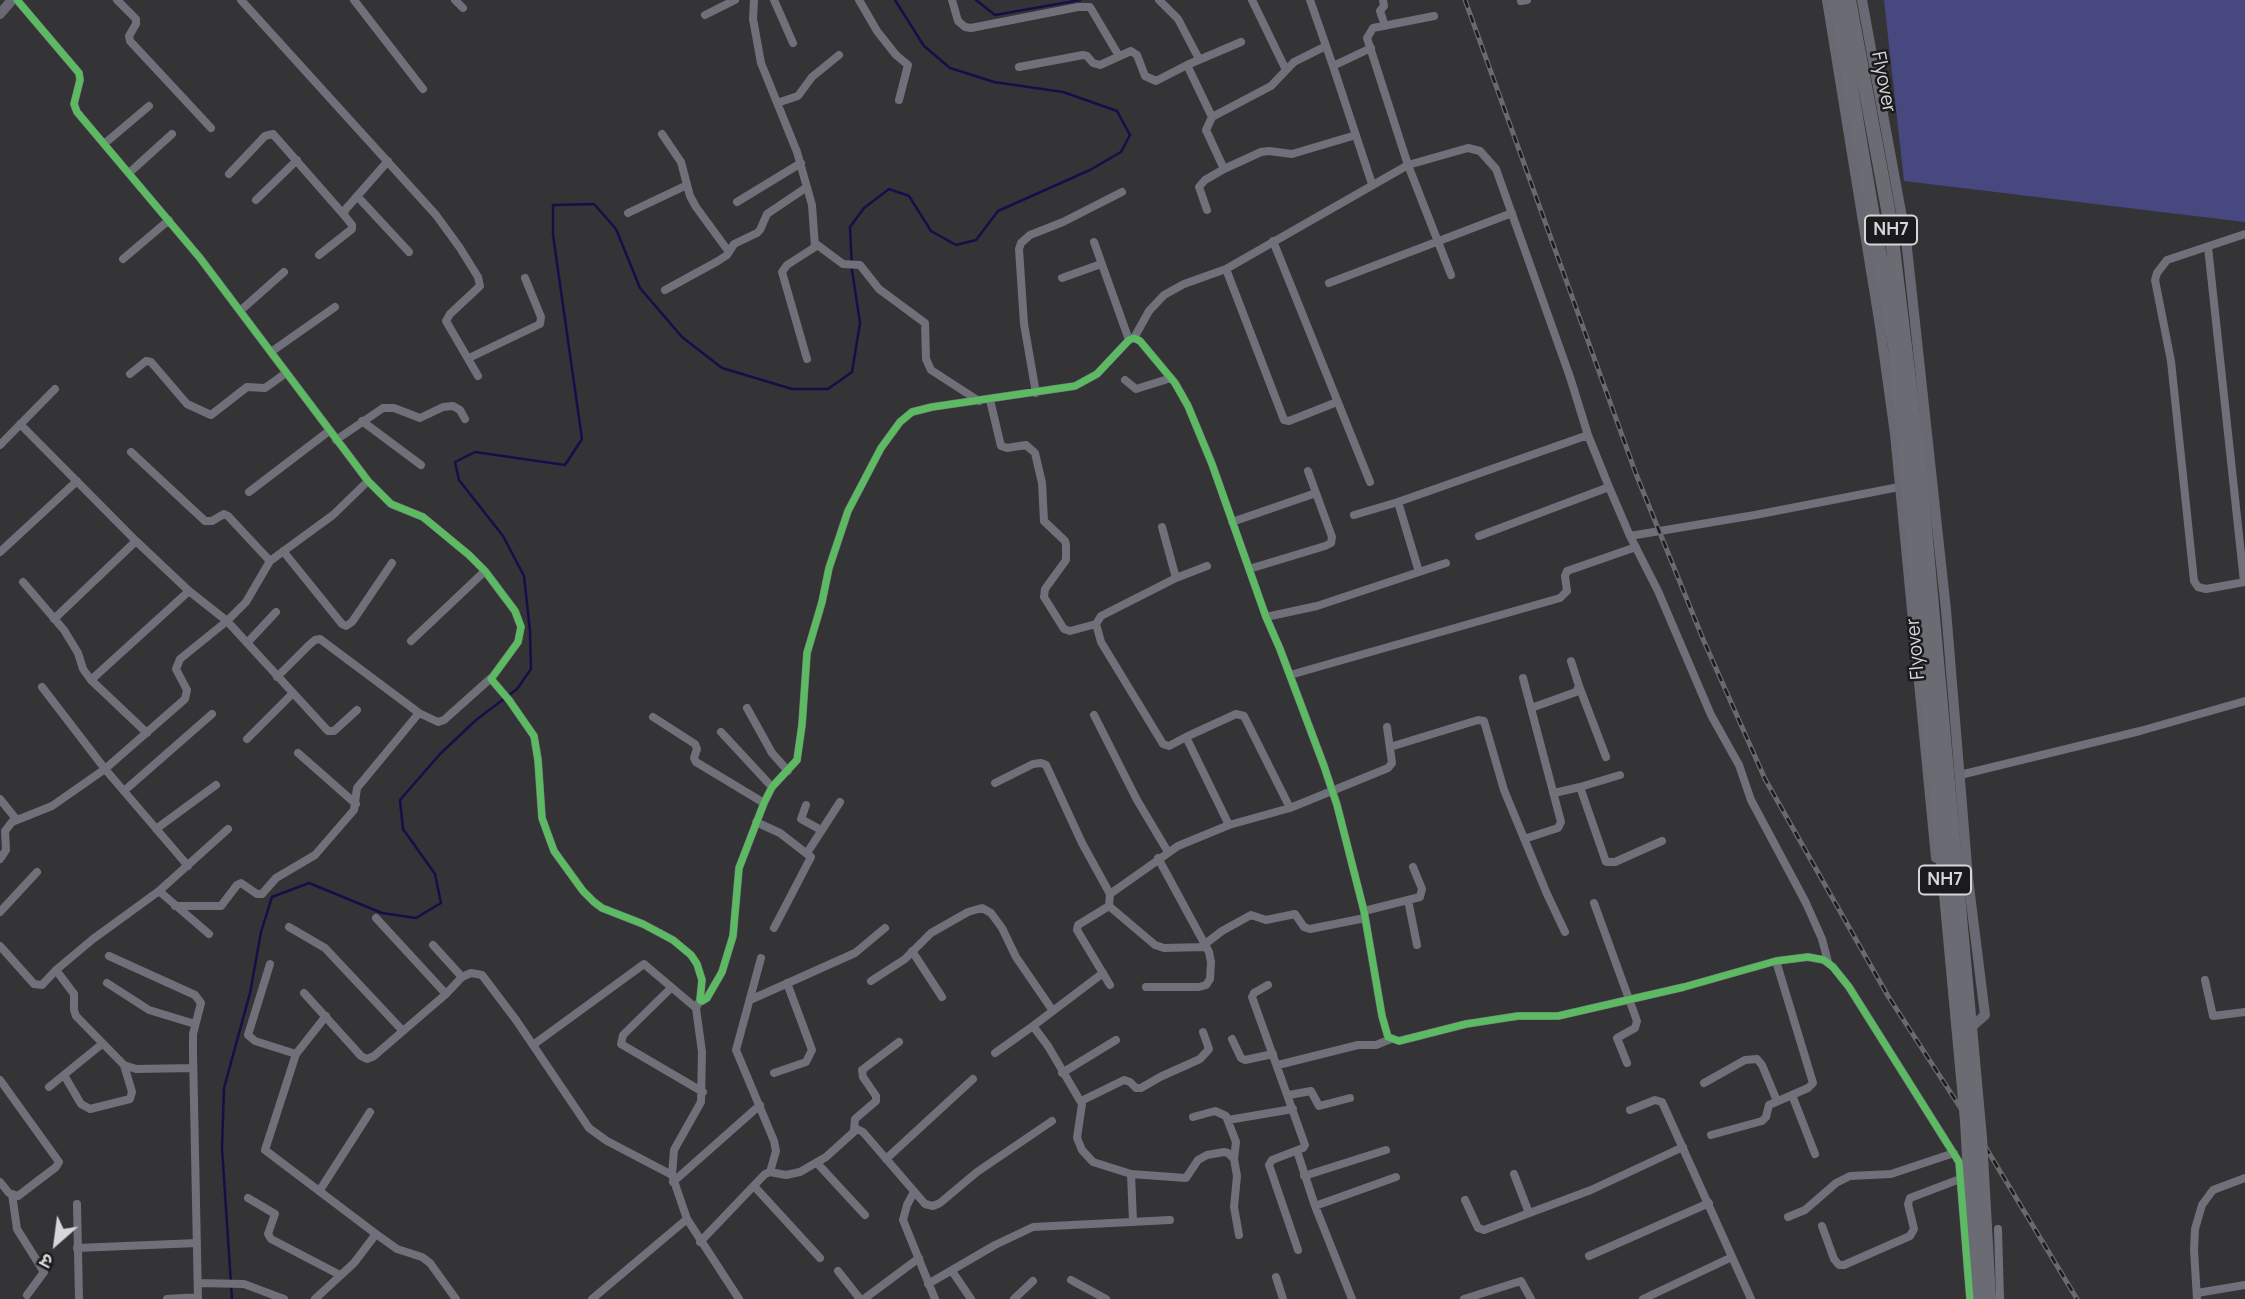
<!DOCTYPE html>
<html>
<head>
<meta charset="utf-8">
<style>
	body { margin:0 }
	#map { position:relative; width:2245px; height:1299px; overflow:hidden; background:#343436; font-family:Manrope,"Noto Sans Devanagari",sans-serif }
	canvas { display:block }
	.north { position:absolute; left:21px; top:1208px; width:70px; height:70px; -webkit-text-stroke:5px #1b1b1d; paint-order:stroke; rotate:208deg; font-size:19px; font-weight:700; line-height:28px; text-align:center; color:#d6d7d9 }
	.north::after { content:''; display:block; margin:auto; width:24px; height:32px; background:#d6d7d9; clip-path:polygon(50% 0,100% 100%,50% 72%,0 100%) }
</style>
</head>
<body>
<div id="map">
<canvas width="2245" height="1299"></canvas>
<div class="north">उ</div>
</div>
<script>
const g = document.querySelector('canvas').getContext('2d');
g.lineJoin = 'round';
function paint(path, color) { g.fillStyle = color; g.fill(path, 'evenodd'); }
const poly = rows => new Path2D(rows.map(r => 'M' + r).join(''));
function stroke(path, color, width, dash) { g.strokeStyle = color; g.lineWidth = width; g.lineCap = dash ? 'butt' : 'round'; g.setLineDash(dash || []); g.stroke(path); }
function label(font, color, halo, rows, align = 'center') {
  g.font = font + ' Manrope,sans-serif'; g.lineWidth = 5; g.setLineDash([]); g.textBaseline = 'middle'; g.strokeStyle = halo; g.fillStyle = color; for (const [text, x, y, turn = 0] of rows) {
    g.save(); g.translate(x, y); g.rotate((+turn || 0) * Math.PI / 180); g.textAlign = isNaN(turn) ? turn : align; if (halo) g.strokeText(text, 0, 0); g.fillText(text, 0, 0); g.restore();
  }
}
const green = poly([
	[1884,0,2245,0,2245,222,1904,181]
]);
const stream = poly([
	[976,0,995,15,1080,0],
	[232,1299,222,1148,224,1088,250,993,261,932,272,897,309,883,382,913,416,918,441,903,435,874,403,829,400,800,440,754,476,720,517,689,531,669,530,631,524,576,503,536,459,480,455,462,475,452,565,465,582,439,553,235,553,205,594,204,616,229,640,288,682,337,722,368,792,389,828,389,852,372,860,323,852,270,850,227,864,208,889,189,909,196,931,231,956,245,976,240,998,211,1090,170,1121,152,1130,135,1117,111,1063,92,994,82,950,68,924,46,895,0]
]);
const street = poly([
	[17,0,79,73,80,80,74,104,77,112,200,258,368,481,391,504,423,517,469,555,485,571,515,611,521,627,518,642,491,679,509,700,534,736,538,760,542,818,554,851,583,891,594,902,602,908,643,924,673,940,691,955,697,964,702,980,700,1000,702,1001,707,998,722,972,733,936,739,868,764,803,772,787,797,760,802,725,807,653,822,602,829,568,848,511,881,448,900,422,912,412,932,407,1075,386,1097,374,1129,340,1134,338,1140,341,1175,383,1188,406,1212,464,1266,617,1280,649,1324,766,1337,805,1364,911,1382,1016,1388,1037,1399,1041,1466,1024,1518,1016,1558,1016,1684,987,1776,961,1808,957,1824,960,1833,967,1849,987,1959,1162,1970,1299],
	[117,0,136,19,136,24,129,36,130,41,211,128],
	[241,0,436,215,460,248,478,277,480,286,450,314,446,321,478,376],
	[354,0,423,89],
	[455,0,463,8],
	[754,0,753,19,761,63,797,152,812,205,815,247,787,265,782,272,807,359],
	[774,0,793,43],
	[859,0,877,31,896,55,908,65,899,100],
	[952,0,958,21,965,27,971,28,1078,7,1090,7,1119,56],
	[1159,0,1178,19,1199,59],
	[1252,0,1286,70],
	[1310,0,1333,66],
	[1383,0,1384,6,1380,11,1385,26],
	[1521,1,1527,0],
	[705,15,735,0],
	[1434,16,1373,28,1367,38,1408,165,1451,275],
	[1371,48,1333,66,1372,184],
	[1019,67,1083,55,1087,56,1093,63,1100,65,1131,51,1137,55,1145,76,1156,81,1187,65],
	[777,103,798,96,812,77,839,55],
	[1212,117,1187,65,1241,42],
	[662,134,681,162,690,196,696,207,729,252],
	[104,144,149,106],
	[1224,169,1206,130,1212,117,1271,86,1294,62,1326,46],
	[129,173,172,134],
	[229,174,265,136,273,134,344,215],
	[357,196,409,252],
	[256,200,297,160],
	[737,202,801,163],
	[1207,210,1199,187,1205,180,1224,169,1261,152,1269,151,1292,154,1356,135],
	[628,213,687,185],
	[2245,234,2167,260,2157,273,2155,280,2171,361,2194,581,2198,587,2206,589,2245,582],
	[1273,241,1370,482],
	[1094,242,1129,340],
	[816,244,843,264,860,265,879,289,925,323,926,359,931,370,979,401],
	[2208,247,2244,582],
	[319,255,352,229,352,225,344,215,345,210,388,161],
	[123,259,169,220],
	[1226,269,1284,420,1289,421,1337,402],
	[1062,278,1101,264],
	[1329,283,1512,213],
	[665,290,718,261,727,255,734,244,757,233,760,230,767,214,807,187],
	[240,311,284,272],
	[1134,338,1149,311,1164,295,1184,284,1226,269,1408,165,1468,148,1480,151,1496,169,1570,377,1588,435,1609,487,1630,536,1658,591,1711,715,1739,765,1751,800,1806,903,1822,939,1828,962],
	[271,352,335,307],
	[469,358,540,324,541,317,525,278],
	[130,374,146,361,151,362,187,404,211,415,247,387,265,388,286,373],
	[1125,380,1136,389,1171,378],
	[1036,393,1024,324,1019,249,1021,243,1030,235,1063,222,1122,192],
	[990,400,1001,446,1007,448,1026,445,1035,453,1042,483,1044,521,1065,541,1066,545,1066,560,1045,589,1044,597,1064,629,1070,631,1096,624],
	[362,421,421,465],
	[20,424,136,541,189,591,227,621,328,731,334,731,357,710],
	[336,440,383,408,394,408,420,418,443,407,453,406,460,410,465,419],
	[0,445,55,389],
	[131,452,205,521,212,521,224,514,228,516,270,561],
	[249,492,329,431],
	[1398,502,1588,435],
	[1354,515,1398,502,1419,572],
	[1232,522,1316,493],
	[1162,527,1176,578],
	[1479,536,1609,487],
	[1630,536,1755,515,1899,487],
	[283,551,342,624,346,626,352,622,392,563],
	[0,552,77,481],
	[1249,569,1325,546,1331,543,1332,537,1308,471],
	[23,582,64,630,78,653,83,669,91,680,147,733],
	[1266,617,1317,606,1446,563],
	[54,619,136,541],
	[411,641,485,571],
	[247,643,276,612],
	[1290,675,1560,598,1567,591,1565,576,1567,571,1636,547],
	[277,677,309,645,315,640,320,639,419,713,438,722,444,720,491,678],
	[1523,678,1561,822,1558,828,1524,839],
	[91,680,189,591],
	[1579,686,1606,757],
	[42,687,105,769,188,866],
	[747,708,772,753,788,771],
	[1531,708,1576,692,1579,686,1571,661],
	[1094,715,1137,800,1168,852],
	[653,717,695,744,697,749,694,758,696,762,764,803],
	[721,732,772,787],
	[1186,737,1169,746,1163,744,1101,642,1096,624,1101,616,1176,578,1207,566],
	[247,739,292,694],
	[1390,747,1478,720,1484,721,1504,790,1547,894,1565,932],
	[298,753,356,804],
	[1960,775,2140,731,2245,701],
	[995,783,1033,764,1041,763,1046,765,1082,843,1110,894],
	[1580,787,1620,775],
	[124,791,212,714],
	[1554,793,1580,787,1606,862,1615,862,1662,841],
	[0,799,16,819],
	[806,805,801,819,821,830],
	[756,822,780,833,811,857,774,928],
	[1229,825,1186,737,1236,714,1244,716,1290,808],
	[156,829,216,785],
	[807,853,840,802],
	[0,859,6,850,5,831,12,822,52,806,105,769,185,699,187,690,176,669,180,659,227,621,246,602,270,561,333,515,368,481],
	[159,891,209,934],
	[1408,900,1417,945],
	[1594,903,1637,1021,1635,1028,1617,1038,1627,1063],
	[175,906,221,906,237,885,241,883,257,894,262,894,276,878,315,855,354,810,357,788,419,713],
	[1109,906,1155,945,1164,948,1206,947],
	[1364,911,1420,897,1422,889,1413,867],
	[0,912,37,872],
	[376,918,446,994],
	[289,927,325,948,402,1030],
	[1205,944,1222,931,1251,915,1266,920,1295,914,1304,927,1310,929,1365,918],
	[433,945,462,977],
	[0,946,34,984,42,985,56,970,93,939,159,891,228,829],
	[912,951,942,997],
	[109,956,195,995,201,1003,193,1034,193,1053,198,1299],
	[761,958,736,1050,774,1141,776,1151,770,1172],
	[270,964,248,1035,255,1041,296,1054,265,1150,376,1234],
	[56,970,74,994,74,1010,76,1016,124,1065,136,1069,193,1068],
	[2205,980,2213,1016,2245,1012],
	[871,981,905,959,931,933,968,912,982,908,991,913,1002,928,1016,957,1053,1011],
	[107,983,149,1010,195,1024],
	[1110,985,1077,930,1078,925,1109,906,1110,894,1178,846,1229,825,1290,808,1388,768,1392,763,1387,727],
	[1268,985,1254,993,1252,997,1305,1145,1303,1148,1272,1160,1269,1165,1298,1250],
	[1146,987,1199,987,1206,985,1210,979,1211,962,1209,952,1158,858],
	[671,988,623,1035,621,1044,703,1092],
	[304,993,361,1056,367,1059,374,1056,446,994,462,977,471,973,482,975,516,1020,589,1128,607,1141,672,1175],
	[700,1000,696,1008,702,1052,701,1102,674,1150,672,1175,687,1219,739,1299],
	[750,1000,855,953,885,928],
	[1033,1026,1103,973],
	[1232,1039,1241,1058,1245,1060,1273,1054],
	[533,1045,644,964,696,1008],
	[995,1053,1033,1026,1048,1046,1082,1104,1077,1138,1082,1150,1093,1162,1131,1174,1133,1221],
	[296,1054,326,1016],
	[1278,1065,1358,1045,1376,1045,1391,1039],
	[774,1073,806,1062,812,1050,787,983],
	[1062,1073,1116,1040],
	[64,1075,81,1104,90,1109,130,1099,132,1092,124,1065],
	[0,1080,59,1162,56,1167,18,1196,9,1193,0,1182],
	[1704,1083,1745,1060,1757,1059,1762,1065,1777,1101],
	[49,1087,102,1044],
	[1289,1095,1311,1091,1319,1106,1350,1098],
	[1792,1095,1815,1154],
	[1081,1101,1124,1080,1130,1082,1136,1088,1141,1088,1160,1077,1200,1059,1209,1049,1203,1032],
	[1630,1110,1655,1100,1662,1102,1751,1299],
	[1193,1117,1215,1111,1226,1116,1236,1142,1234,1159],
	[1228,1120,1293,1109],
	[854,1130,855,1119,876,1101,876,1096,863,1077,862,1070,899,1042],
	[1711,1135,1762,1121,1766,1117,1769,1105,1808,1088,1813,1083,1776,961],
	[1297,1151,1315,1206,1352,1299],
	[886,1159,973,1079],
	[817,1163,865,1215],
	[1131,1174,1186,1178,1198,1160,1207,1155,1224,1152,1228,1153,1234,1159,1237,1176,1234,1207,1239,1235],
	[1514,1174,1529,1213],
	[1304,1176,1386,1150],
	[673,1182,760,1105],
	[754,1186,820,1258],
	[320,1190,370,1112],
	[914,1192,907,1205,903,1220,935,1299],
	[12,1194,17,1229,44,1272,27,1295],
	[248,1198,275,1214,268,1234,271,1239,340,1275],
	[1465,1200,1478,1228,1484,1230,1591,1190,1683,1147],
	[77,1204,79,1299],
	[1315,1206,1396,1177],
	[1788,1217,1805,1210,1836,1183,1850,1176,1891,1174,1954,1153],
	[1822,1226,1834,1259,1839,1265,1844,1265,1910,1236,1914,1229,1908,1204,1910,1198,1960,1179],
	[1998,1229,2000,1299],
	[700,1242,765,1174,770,1172,786,1175,800,1172,826,1157,857,1129,863,1132,925,1204,933,1206,940,1203,977,1172,1052,1121],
	[77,1248,197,1243],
	[1589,1256,1709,1203],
	[838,1271,860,1299],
	[952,1271,971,1299],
	[1276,1277,1283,1299],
	[1071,1280,1106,1299],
	[198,1283,244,1284,284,1299],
	[928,1284,995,1245,1033,1227,1170,1220],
	[2197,1293,2245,1285],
	[167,1299,198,1297],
	[315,1299,354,1263,376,1234,397,1249,422,1257,430,1263,456,1299],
	[592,1299,687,1219],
	[864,1299,919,1258],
	[1014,1299,1033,1281],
	[1464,1299,1521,1281,1531,1299],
	[1643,1299,1732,1257],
	[2197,1299,2194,1250,2195,1229,2202,1205,2213,1190,2245,1178]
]);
const secondary = poly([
	[1827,0,1880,326,1895,434,1936,858],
	[1862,0,1906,239,1946,610,1968,878,1985,1015,1967,1031],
	[0,14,12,0]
]);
const highway = poly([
	[1836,0,1895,346,1906,461],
	[1849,0,1889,215,1919,462]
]);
const rail = poly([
	[1465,0,1636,474,1703,639,1765,779,1888,996,1980,1138,2077,1299]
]);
const highwayBridge = poly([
	[1906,461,1967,1121,1977,1299],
	[1919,462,1980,1138,1989,1299]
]);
const cycleway = poly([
	[17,0,79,73,80,80,74,104,77,112,200,258,368,481,391,504,423,517,469,555,485,571,515,611,521,627,518,642,491,679,509,700,534,736,538,760,542,818,554,851,583,891,594,902,602,908,643,924,673,940,691,955,697,964,702,980,700,1000,702,1001,707,998,722,972,733,936,739,868,764,803,772,787,797,760,802,725,807,653,822,602,829,568,848,511,881,448,900,422,912,412,932,407,1075,386,1097,374,1129,340,1134,338,1140,341,1175,383,1188,406,1212,464,1266,617,1280,649,1324,766,1337,805,1364,911,1382,1016,1388,1037,1399,1041,1466,1024,1518,1016,1558,1016,1684,987,1776,961,1808,957,1824,960,1833,967,1849,987,1959,1162,1970,1299]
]);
const shields = [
	[1891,230,52],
	[1945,880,52]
];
const shieldNames = [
	["NH7",1891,230],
	["NH7",1945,880]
];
const streetNames = [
	["Flyover",1883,82,79],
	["Flyover",1916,649,-95]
];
paint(green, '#474880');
stroke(stream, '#190d49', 2.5);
stroke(street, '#6f707a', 8);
stroke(secondary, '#686972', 10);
stroke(highway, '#6b6b73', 14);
stroke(rail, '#696a70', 5);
stroke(rail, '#1b1b1d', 2.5, [8]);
stroke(highwayBridge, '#6b6b73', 14);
stroke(cycleway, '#5cba63', 7);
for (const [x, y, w] of shields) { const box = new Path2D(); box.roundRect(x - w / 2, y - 14.5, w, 29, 5); g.fillStyle = '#1b1b1d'; g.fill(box); stroke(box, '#d6d7d9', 2); }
label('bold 18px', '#d6d7d9', null, shieldNames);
label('19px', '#d6d7d9', '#1b1b1d', streetNames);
</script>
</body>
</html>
